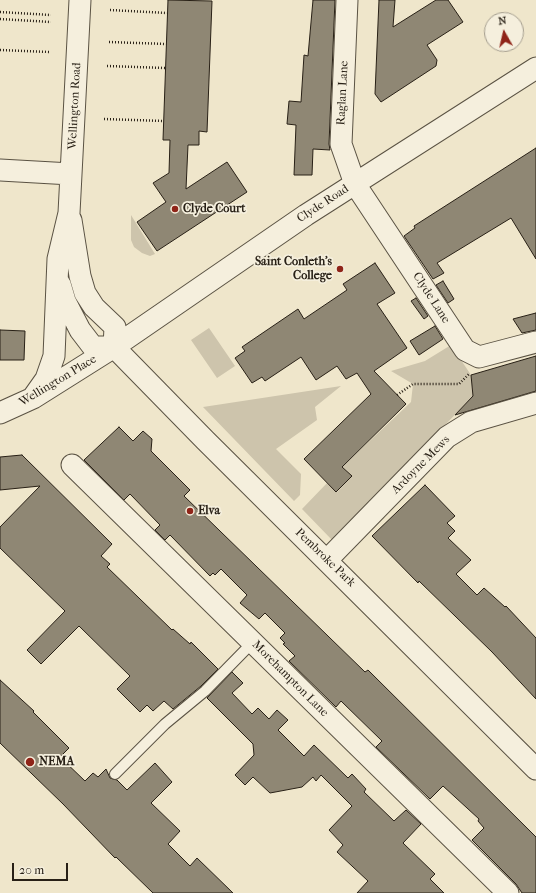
<!DOCTYPE html>
<html>
<head>
<meta charset="utf-8">
<style>
	body { margin:0 }
	#map { position:relative; width:536px; height:893px; overflow:hidden; background:#efe6cb; font-family:"IM FELL French Canon",serif }
	canvas { display:block }
	.north { position:absolute; left:484px; top:12px; width:40px; height:40px; box-sizing:border-box; background:#f5efdd; border:1px solid #a39c8d; border-radius:50%; rotate:352deg; font-size:11px; font-weight:700; line-height:16px; text-align:center; color:#282016 }
	.north::after { content:''; display:block; margin:auto; width:14px; height:18px; background:#8f2418; clip-path:polygon(50% 0,100% 100%,50% 72%,0 100%) }
	.scale { position:absolute; left:12px; top:863px; width:56px; height:18px; box-sizing:border-box; border:2px solid #282016; border-top:0; padding-left:5px; font-size:12px; line-height:14px; white-space:nowrap; color:#282016; -webkit-text-stroke:3px #f5efdd; paint-order:stroke }
</style>
</head>
<body>
<div id="map">
<canvas width="536" height="893"></canvas>
<div class="north">N</div>
<div class="scale">20 m</div>
</div>
<script>
const g = document.querySelector('canvas').getContext('2d');
g.lineJoin = 'round';
function paint(path, color) { g.fillStyle = color; g.fill(path, 'evenodd'); }
const poly = rows => new Path2D(rows.map(r => 'M' + r).join(''));
function stroke(path, color, width, dash) { g.strokeStyle = color; g.lineWidth = width; g.lineCap = dash ? 'butt' : 'round'; g.setLineDash(dash || []); g.stroke(path); }
function label(font, color, halo, rows, align = 'center') {
  g.font = font + ' "IM FELL French Canon",serif'; g.lineWidth = 3.5; g.setLineDash([]); g.textBaseline = 'middle'; g.strokeStyle = halo; g.fillStyle = color; for (const [text, x, y, turn = 0] of rows) {
    g.save(); g.translate(x, y); g.rotate((+turn || 0) * Math.PI / 180); g.textAlign = isNaN(turn) ? turn : align; if (halo) g.strokeText(text, 0, 0); g.fillText(text, 0, 0); g.restore();
  }
}
const green = poly([
	[131,215,155,254,150,256,142,253,134,247,131,240],
	[209,328,235,366,217,378,191,340],
	[451,345,471,375,473,396,333,541,302,509,327,483,337,492,352,476,342,467,411,402,413,384,391,371,425,361],
	[341,386,315,407,317,420,276,449,301,474,300,495,294,501,203,407]
]);
const building = poly([
	[168,0,212,1,207,132,199,131,199,145,188,145,186,189,227,162,247,192,157,251,137,222,166,202,153,183,169,173,170,140,163,140,168,0],
	[313,0,335,0,329,144,330,150,313,149,312,175,294,175,296,125,287,124,289,101,301,102,304,55,308,56,313,0],
	[379,0,395,0,393,27,436,0,448,0,463,22,427,45,437,60,436,66,381,102,375,94,379,0],
	[536,148,536,259,511,218,437,263,444,273,433,279,404,236,415,228,414,226,536,148],
	[375,263,395,293,377,304,407,348,374,371,406,404,342,467,352,476,336,492,304,459,371,394,357,373,346,379,337,366,316,380,301,357,265,381,262,377,252,383,235,358,245,351,242,347,298,309,304,319,347,290,343,284,375,263],
	[443,281,454,299,448,303,436,285,443,281],
	[416,298,428,316,424,319,411,301,416,298],
	[536,313,536,330,522,333,513,319,536,313],
	[435,326,443,339,419,355,410,341,435,326],
	[0,330,25,331,24,360,0,360,0,330],
	[536,356,536,391,455,415,473,396,471,375,536,356],
	[119,427,133,441,143,431,152,439,151,451,190,490,184,496,365,672,368,670,536,837,536,893,522,893,516,884,472,840,484,828,478,821,479,819,443,786,430,799,376,747,382,741,341,701,336,707,289,661,295,656,283,644,285,643,280,638,285,633,265,613,259,619,240,603,247,595,221,569,215,575,213,573,210,576,170,535,165,540,155,530,160,525,130,494,124,500,84,460,119,427],
	[22,455,112,544,101,556,110,564,107,567,172,630,173,629,190,644,191,642,218,669,201,686,173,709,164,701,153,711,147,705,140,712,117,689,130,676,79,626,41,664,27,650,65,611,0,548,0,527,40,486,0,490,0,457,22,455],
	[425,485,455,516,447,523,455,531,448,538,471,560,456,574,477,595,484,588,505,607,506,606,536,638,536,699,492,652,419,581,418,583,372,536,425,485],
	[232,672,243,683,232,693,252,714,258,708,269,719,277,710,288,720,278,730,304,756,314,745,348,778,352,774,366,789,364,792,394,821,406,810,421,824,403,843,435,874,430,879,444,893,357,893,368,881,337,852,343,845,329,830,352,806,321,775,316,781,313,777,302,787,270,793,253,777,245,785,235,775,254,755,253,744,207,698,232,672],
	[0,680,34,711,33,712,69,748,60,757,85,781,93,773,98,777,106,769,110,778,117,780,127,790,155,763,172,782,151,803,180,831,168,844,190,866,197,858,233,893,153,893,116,857,115,858,63,804,0,743,0,680]
]);
const path = poly([
	[110,10,167,13],
	[0,12,51,15],
	[0,19,51,22],
	[109,42,166,44],
	[0,50,49,52],
	[107,66,165,68],
	[104,119,164,121],
	[397,395,413,384,459,384,469,374]
]);
const service = poly([
	[115,774,165,724,205,691,253,642]
]);
const minor = poly([
	[347,0,341,144,355,184,465,350,479,357,536,342],
	[0,170,71,174],
	[71,220,80,276,85,293,94,307,115,327,114,347],
	[60,284,65,301,80,330,93,347,114,347],
	[114,347,205,440,536,769],
	[34,396,46,379,54,356,58,259,69,213,80,0],
	[0,413,33,398,114,347,306,215,536,68],
	[72,465,508,893],
	[327,560,447,437,471,422,536,403]
]);
const markers = [
	[175,209,4,"#8f2418"],
	[340,269,4,"#8f2418"],
	[190,511,4,"#8f2418"],
	[30,762,5,"#8f2418"]
];
const streetNames = [
	["Raglan Lane",343,93,-87],
	["Wellington Road",75,106,-87],
	["Clyde Road",323,204,-33],
	["Clyde Lane",431,298,57],
	["Wellington Place",58,381,-31],
	["Ardoyne Mews",421,465,-45],
	["Pembroke Park",325,558,44],
	["Morehampton Lane",290,679,45]
];
const poiNames = [
	["Clyde Court",183,209],
	["Saint Conleth's",332,262,"right"],
	["College",332,276,"right"],
	["Elva",198,511],
	["NEMA",39,762]
];
paint(green, '#cdc4ac');
paint(building, '#8f8774');
stroke(building, '#282016', 1);
stroke(service, '#5a5243', 12);
stroke(minor, '#5a5243', 23);
stroke(path, '#282016', 2.5, [1, 2]);
stroke(service, '#f5efdd', 10);
stroke(minor, '#f5efdd', 21);
for (const [x, y, r, color] of markers) { const dot = new Path2D(); dot.arc(x, y, r, 0, 2 * Math.PI); g.fillStyle = color; g.fill(dot); stroke(dot, '#f5efdd', 1.5); }
label('12px', '#282016', '#f5efdd', streetNames);
label('bold 12px', '#282016', '#f5efdd', poiNames, 'left');
</script>
</body>
</html>
